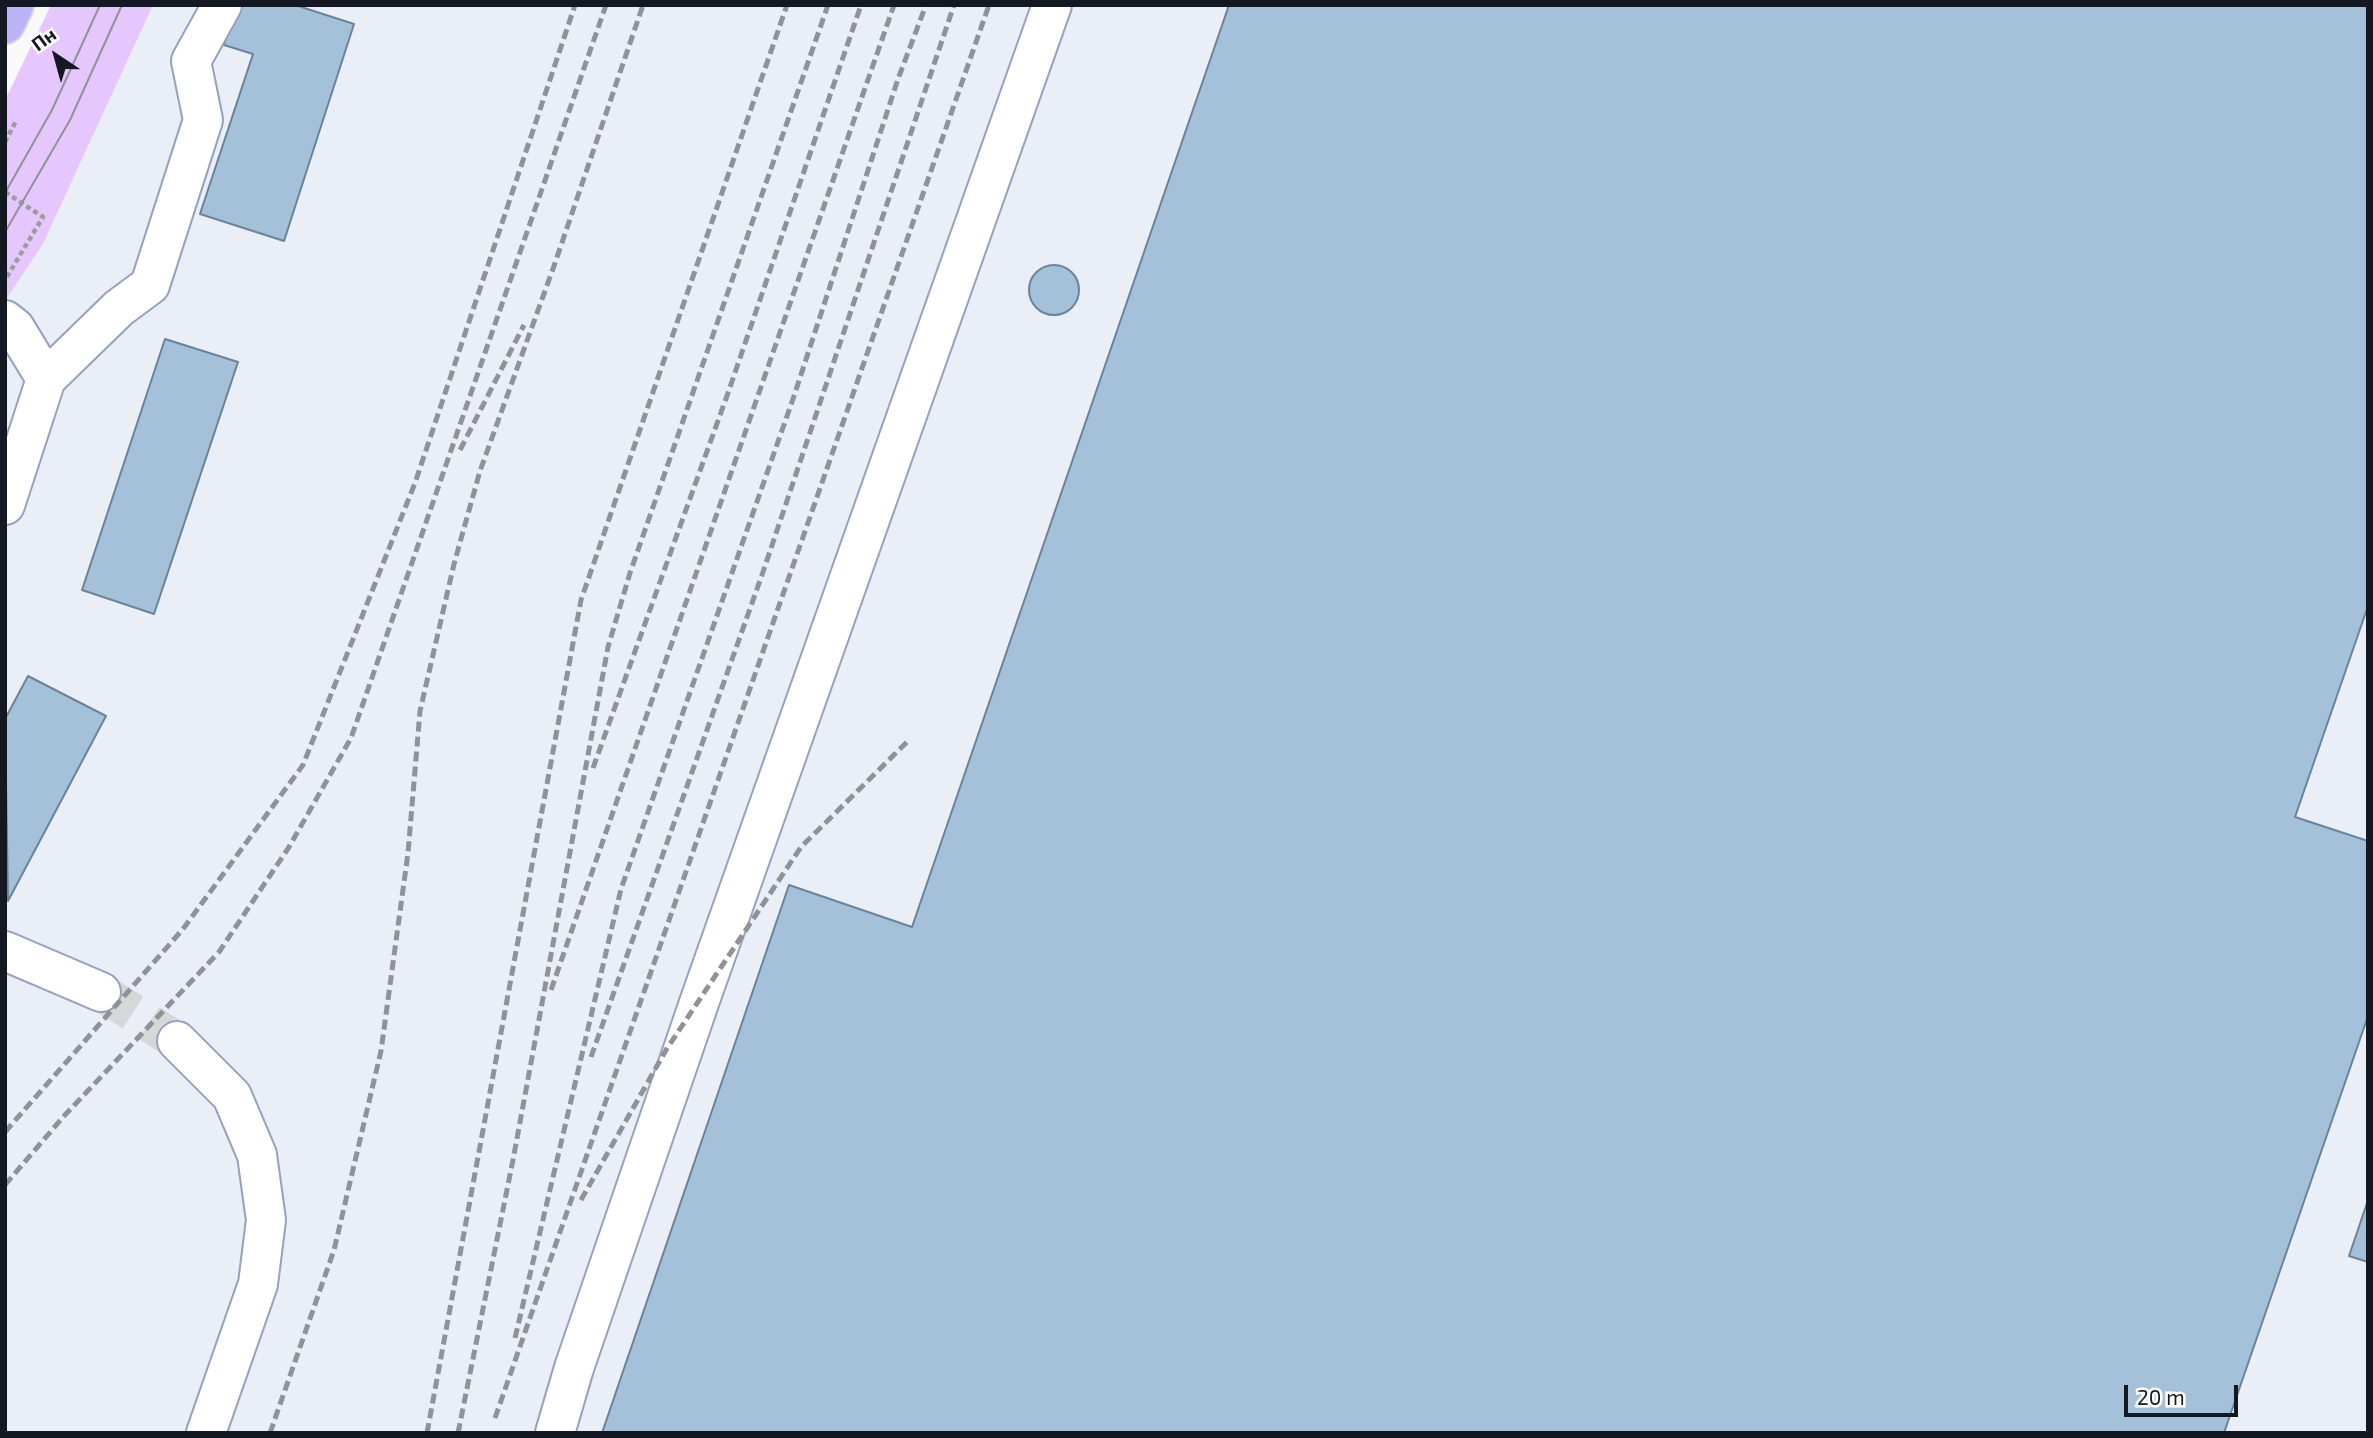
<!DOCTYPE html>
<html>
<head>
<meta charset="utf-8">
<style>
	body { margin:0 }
	#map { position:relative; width:2373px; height:1438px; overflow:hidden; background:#f9f9f9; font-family:"Exo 2",sans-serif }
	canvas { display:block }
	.frame { position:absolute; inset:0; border:7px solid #131823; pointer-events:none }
	.north { position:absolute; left:21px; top:21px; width:70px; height:70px; -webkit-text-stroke:5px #fff; paint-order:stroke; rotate:324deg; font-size:19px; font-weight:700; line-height:28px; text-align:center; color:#131823 }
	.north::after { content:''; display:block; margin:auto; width:24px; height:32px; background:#131823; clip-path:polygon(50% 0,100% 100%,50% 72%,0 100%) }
	.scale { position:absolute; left:2124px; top:1385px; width:114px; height:32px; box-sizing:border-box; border:4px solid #131823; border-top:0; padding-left:9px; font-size:21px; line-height:24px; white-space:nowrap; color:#131823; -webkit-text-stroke:5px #fff; paint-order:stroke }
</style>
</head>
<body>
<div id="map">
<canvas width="2373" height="1438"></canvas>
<div class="frame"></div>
<div class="north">Пн</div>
<div class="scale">20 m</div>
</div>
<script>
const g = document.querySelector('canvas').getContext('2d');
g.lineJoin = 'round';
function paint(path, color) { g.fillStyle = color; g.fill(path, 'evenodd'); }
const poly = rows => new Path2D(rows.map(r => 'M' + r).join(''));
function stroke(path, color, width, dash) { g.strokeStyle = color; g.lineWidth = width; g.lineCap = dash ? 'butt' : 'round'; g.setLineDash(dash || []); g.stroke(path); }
const built = poly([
	[153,5,2368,5,2368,1433,5,1433,5,301,43,244]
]);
const green = poly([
	[51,5,153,5,43,244,5,301,5,100]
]);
const building = poly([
	[236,5,295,5,354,24,284,241,200,214,253,54,224,45,236,5],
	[1229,5,2368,5,2368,606,2295,817,2368,841,2368,1016,2224,1433,602,1433,789,885,912,927,1229,5],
	'1029 290a25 25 0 1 1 50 0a25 25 0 1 1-50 0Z',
	[165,339,238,362,154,614,82,590,165,339],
	[28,676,106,716,8,901,5,719,28,676],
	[2368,1200,2368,1262,2349,1256,2368,1200]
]);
const minorTunnel = poly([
	[101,992,177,1041]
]);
const path = poly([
	[5,142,16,121],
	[5,192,43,217,5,280]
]);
const minor = poly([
	[5,320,15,328,46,379],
	[5,505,46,379,119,308,150,285,203,120,191,61,222,5],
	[5,951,101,992],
	[177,1041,232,1096,257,1155,266,1220,258,1284,206,1433],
	[555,1433,574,1368,700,1000,1052,5]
]);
const highway = poly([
	[5,24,14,5]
]);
const tram = poly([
	[5,193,52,110,100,5],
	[5,232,70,120,122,5]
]);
const rail = poly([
	[460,450,524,325],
	[593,768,728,393,861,5],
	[551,990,894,5],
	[591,1057,763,572,954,5],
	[5,1132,183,929,303,765,415,483,575,5],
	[5,1185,64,1116,219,952,289,847,351,738,606,5],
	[581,1200,666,1050,801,847,908,741],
	[515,1338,621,889,793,399,898,79,926,5],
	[495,1418,989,5],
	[270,1433,334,1250,381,1051,408,853,420,711,454,564,480,471,554,266,643,5],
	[427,1433,581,600,787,5],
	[458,1433,513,1160,608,647,630,573,828,5]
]);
paint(built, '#eaeef6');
paint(green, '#e5c7fd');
paint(building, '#a5c0d9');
stroke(building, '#6a839b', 2);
stroke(minorTunnel, '#d6d7d9', 38, [38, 19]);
stroke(minor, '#94a1bf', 42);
stroke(highway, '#d5d5d7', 42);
stroke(path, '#9a9ca0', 4.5, [5, 3.5]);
stroke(minor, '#fff', 38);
stroke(highway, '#bbb3f9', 38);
stroke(tram, '#8f9297', 2);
stroke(rail, '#8f9297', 5, [10, 5]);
</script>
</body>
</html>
